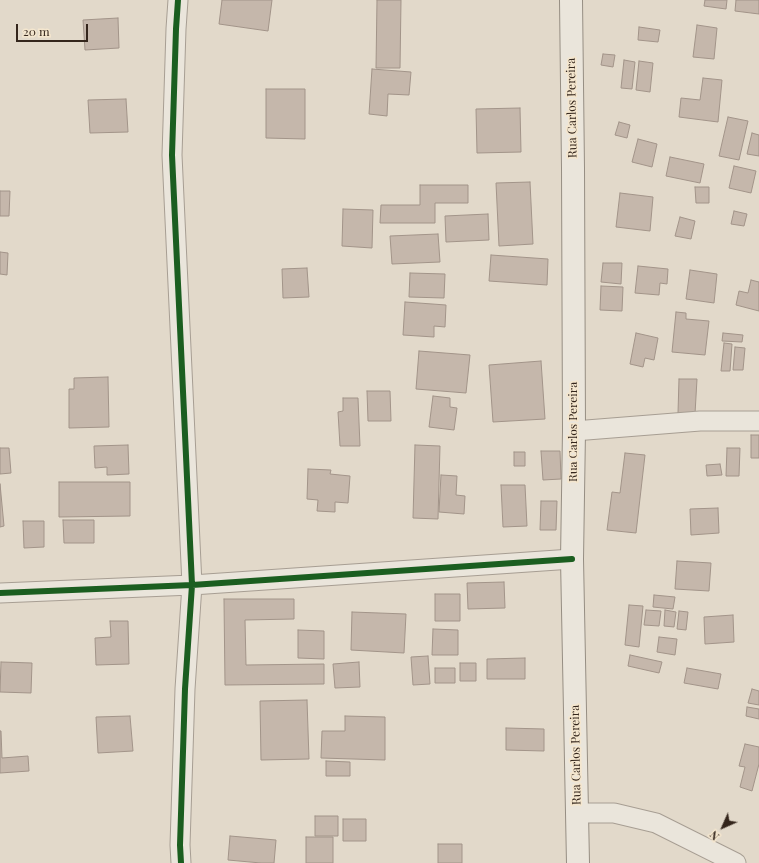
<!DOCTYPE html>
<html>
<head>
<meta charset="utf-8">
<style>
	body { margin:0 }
	#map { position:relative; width:759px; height:863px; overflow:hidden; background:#e2d9ca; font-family:"Playfair Display",serif }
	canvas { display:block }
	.north { position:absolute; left:703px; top:807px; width:40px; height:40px; -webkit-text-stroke:3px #f4e6ce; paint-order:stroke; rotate:225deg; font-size:11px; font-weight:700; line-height:16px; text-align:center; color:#34261c }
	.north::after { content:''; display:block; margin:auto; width:14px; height:18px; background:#34261c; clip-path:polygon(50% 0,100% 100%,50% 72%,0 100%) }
	.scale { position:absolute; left:16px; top:24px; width:72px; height:18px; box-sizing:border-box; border:2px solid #34261c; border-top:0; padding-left:5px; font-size:12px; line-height:14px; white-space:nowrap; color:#34261c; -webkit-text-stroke:3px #f4e6ce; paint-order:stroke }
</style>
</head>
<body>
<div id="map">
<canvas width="759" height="863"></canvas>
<div class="north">N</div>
<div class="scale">20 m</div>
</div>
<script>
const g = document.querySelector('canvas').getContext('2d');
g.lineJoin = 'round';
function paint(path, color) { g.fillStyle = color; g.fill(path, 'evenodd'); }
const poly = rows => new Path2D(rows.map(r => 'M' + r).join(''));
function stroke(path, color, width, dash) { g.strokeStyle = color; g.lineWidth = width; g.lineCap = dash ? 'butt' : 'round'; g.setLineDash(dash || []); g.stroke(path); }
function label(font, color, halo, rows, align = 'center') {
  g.font = font + ' "Playfair Display",serif'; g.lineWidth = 3.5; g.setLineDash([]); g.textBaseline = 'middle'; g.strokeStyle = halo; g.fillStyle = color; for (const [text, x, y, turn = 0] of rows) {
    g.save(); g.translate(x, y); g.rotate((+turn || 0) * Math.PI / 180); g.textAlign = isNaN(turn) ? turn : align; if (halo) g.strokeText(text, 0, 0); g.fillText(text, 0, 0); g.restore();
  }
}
const building = poly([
	[222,0,272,0,268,31,219,24,222,0],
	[377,0,401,0,400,68,376,68,377,0],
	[705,0,727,0,726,9,704,6,705,0],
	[736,0,759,0,759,14,735,11,736,0],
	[118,18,119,48,85,50,83,20,118,18],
	[697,25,717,28,714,59,693,57,697,25],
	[639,27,660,30,658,42,638,40,639,27],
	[603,54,615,55,613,67,601,65,603,54],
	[624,60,635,62,632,89,621,88,624,60],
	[639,61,653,63,650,92,636,90,639,61],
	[372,69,411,72,409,95,388,94,387,116,369,114,372,69],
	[703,78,722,80,718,122,679,117,681,98,700,100,703,78],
	[266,89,305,89,305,139,266,138,266,89],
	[126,99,128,132,90,133,88,100,126,99],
	[520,108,521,152,477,153,476,109,520,108],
	[728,117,748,121,739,160,719,156,728,117],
	[619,122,630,125,627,138,615,135,619,122],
	[752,133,759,135,759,156,747,154,752,133],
	[638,139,657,144,652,167,632,162,638,139],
	[670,157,704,164,700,183,666,176,670,157],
	[734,166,756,171,751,193,729,188,734,166],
	[530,182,533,244,499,246,496,183,530,182],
	[420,185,468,185,468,203,435,203,435,223,380,223,381,205,420,205,420,185],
	[695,187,709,187,709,203,696,203,695,187],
	[0,191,10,191,9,216,0,216,0,191],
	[620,193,653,197,650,231,616,227,620,193],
	[343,209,373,210,372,248,342,246,343,209],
	[734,211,747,214,744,226,731,224,734,211],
	[488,214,489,240,446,242,445,216,488,214],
	[680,217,695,221,691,239,675,236,680,217],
	[438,234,440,262,392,264,390,236,438,234],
	[0,252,8,253,7,275,0,274,0,252],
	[491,255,548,259,547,285,489,281,491,255],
	[603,263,622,263,621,284,601,282,603,263],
	[638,266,668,269,667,284,660,283,659,295,635,293,638,266],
	[307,268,309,297,283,298,282,269,307,268],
	[690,270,717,274,714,303,686,299,690,270],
	[410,273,445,274,444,298,409,297,410,273],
	[751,280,759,282,759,311,736,305,739,291,748,293,751,280],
	[601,286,623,287,622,311,600,310,601,286],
	[405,302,446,305,445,327,434,326,434,337,403,335,405,302],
	[676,312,686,313,686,319,709,321,705,355,672,352,676,312],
	[636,333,658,338,654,360,645,358,643,367,630,364,636,333],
	[723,333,743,335,742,342,722,341,723,333],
	[724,343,732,344,730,371,721,371,724,343],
	[735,347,745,348,743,370,733,370,735,347],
	[419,351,470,355,466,393,416,389,419,351],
	[541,361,545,419,493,422,489,365,541,361],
	[108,377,109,427,69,428,69,389,74,389,74,378,108,377],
	[679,379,697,379,695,414,678,413,679,379],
	[367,391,390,391,391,421,368,421,367,391],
	[433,396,450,398,450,407,457,408,454,430,429,427,433,396],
	[343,398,358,398,360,446,340,446,338,412,343,411,343,398],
	[751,435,759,435,759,458,751,458,751,435],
	[128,445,129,474,107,475,107,467,95,468,94,446,128,445],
	[415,445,440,446,438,519,413,518,415,445],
	[0,448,9,448,11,473,0,474,0,448],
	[727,448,740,448,739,476,726,476,727,448],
	[541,451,560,451,561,479,543,480,541,451],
	[514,452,525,452,525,466,514,466,514,452],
	[625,453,645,455,636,533,607,530,612,492,620,493,625,453],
	[720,464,722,475,707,476,706,465,720,464],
	[308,469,331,470,330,474,350,476,348,503,335,502,335,512,317,511,318,500,307,499,308,469],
	[441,475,457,476,456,495,465,496,464,514,439,512,441,475],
	[59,482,130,482,130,516,59,517,59,482],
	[0,484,4,526,0,527,0,484],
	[501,485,525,485,527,526,503,527,501,485],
	[541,501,557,501,556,530,540,530,541,501],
	[718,508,719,533,691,535,690,509,718,508],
	[63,520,94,520,94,543,64,543,63,520],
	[23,521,44,521,44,547,24,548,23,521],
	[677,561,711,563,709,591,675,589,677,561],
	[504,582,505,608,468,609,467,583,504,582],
	[435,594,460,594,460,621,435,621,435,594],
	[654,595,675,597,673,609,653,607,654,595],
	[224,599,294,599,294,619,245,620,246,665,324,664,324,684,225,685,224,599],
	[629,605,643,606,639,647,625,645,629,605],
	[646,610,661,611,659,626,644,625,646,610],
	[665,610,676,612,674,627,664,626,665,610],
	[679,611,688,612,686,630,677,629,679,611],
	[352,612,406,614,404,653,351,650,352,612],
	[733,615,734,642,705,644,704,617,733,615],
	[110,621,128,621,129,664,96,665,95,638,111,637,110,621],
	[433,629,458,630,458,655,432,655,433,629],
	[298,630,324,631,324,659,298,658,298,630],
	[659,637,677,639,675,655,657,652,659,637],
	[630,655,662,662,659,673,628,666,630,655],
	[428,656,430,684,413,685,411,657,428,656],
	[525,658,525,679,487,679,487,659,525,658],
	[1,662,32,663,31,693,0,692,1,662],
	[359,662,360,687,335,688,333,664,359,662],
	[460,663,476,663,476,681,460,681,460,663],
	[435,668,455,668,455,683,435,683,435,668],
	[687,668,721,674,718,689,684,683,687,668],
	[752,689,759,691,759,705,748,703,752,689],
	[307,700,309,759,261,760,260,701,307,700],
	[747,707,759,709,759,719,746,716,747,707],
	[130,716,133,751,98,753,96,717,130,716],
	[345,716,385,717,385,760,321,758,322,731,345,731,345,716],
	[506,728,544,729,544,751,506,750,506,728],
	[0,731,1,731,2,758,28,756,29,771,0,773,0,731],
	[745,744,759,747,759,764,752,791,740,787,745,767,739,766,745,744],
	[326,761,350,762,350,776,326,776,326,761],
	[315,816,338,816,338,836,315,836,315,816],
	[343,819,366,819,366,841,343,841,343,819],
	[230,836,276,840,274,863,261,863,228,860,230,836],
	[306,837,333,837,333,863,306,863,306,837],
	[438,844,462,844,462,863,438,863,438,844]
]);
const street = poly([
	[178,0,176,29,172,155,192,585,185,689,180,845,181,863],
	[574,431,700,421,759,421],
	[0,593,192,585,572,559],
	[577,813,614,813,656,823,736,863]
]);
const secondary = poly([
	[571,0,573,168,574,431,572,559,578,863]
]);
const cycleway = poly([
	[178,0,176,29,172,155,192,585,185,689,180,845,181,863],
	[0,593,192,585,572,559]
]);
const streetNames = [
	["Rua Carlos Pereira",572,108,-91],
	["Rua Carlos Pereira",573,432,-90],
	["Rua Carlos Pereira",576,755,-91]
];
paint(building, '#c5b7ab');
stroke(building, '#a29489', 1);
stroke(street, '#a79e93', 21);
stroke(secondary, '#968e83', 24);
stroke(street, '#eae5db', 19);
stroke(secondary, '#eae5db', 22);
stroke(cycleway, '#1b5e20', 6);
label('12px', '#34261c', '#f4e6ce', streetNames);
</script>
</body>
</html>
